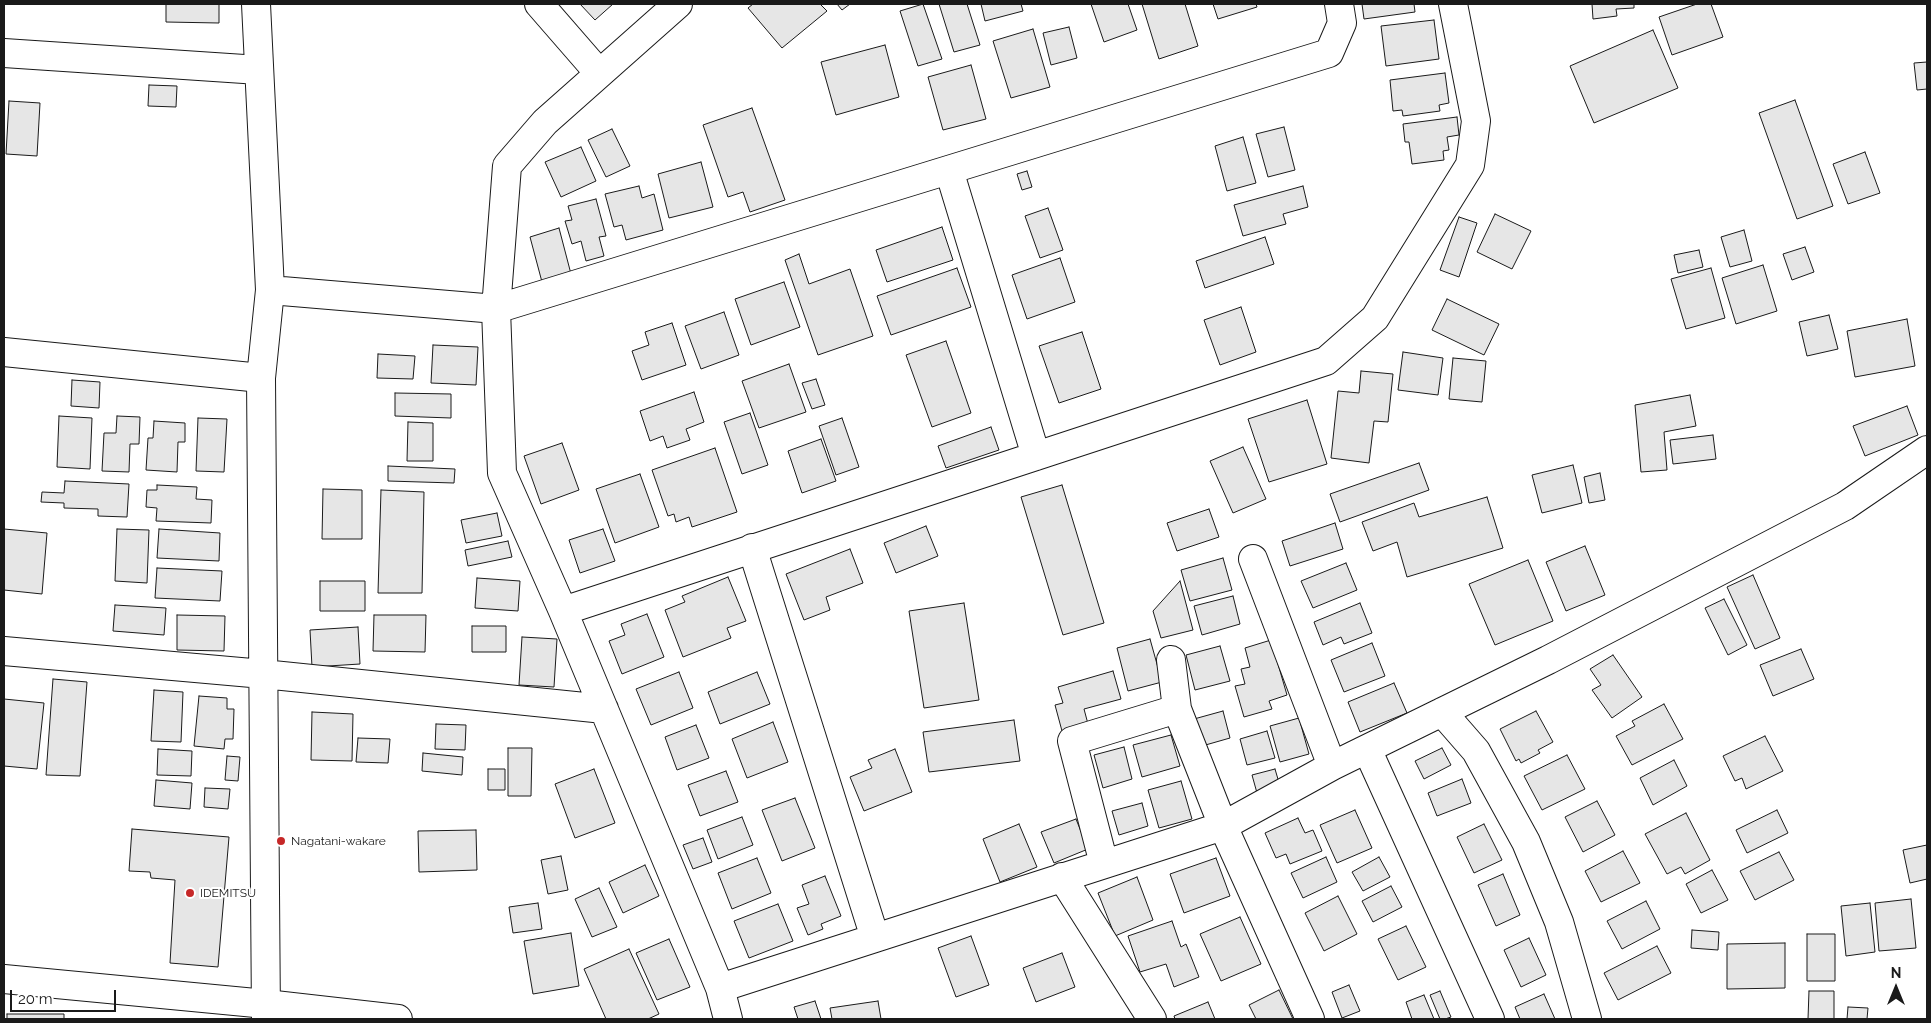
<!DOCTYPE html>
<html>
<head>
<meta charset="utf-8">
<style>
	body { margin:0 }
	#map { position:relative; width:1931px; height:1023px; overflow:hidden; background:#fff; font-family:Raleway,sans-serif }
	canvas { display:block }
	.frame { position:absolute; inset:0; border:5px solid #1a1a1a; pointer-events:none }
	.north { position:absolute; left:1871px; top:963px; width:50px; height:50px; -webkit-text-stroke:4px #fff; paint-order:stroke; rotate:0deg; font-size:14px; font-weight:700; line-height:20px; text-align:center; color:#1a1a1a }
	.north::after { content:''; display:block; margin:auto; width:18px; height:22px; background:#1a1a1a; clip-path:polygon(50% 0,100% 100%,50% 72%,0 100%) }
	.scale { position:absolute; left:10px; top:990px; width:106px; height:22px; box-sizing:border-box; border:2px solid #1a1a1a; border-top:0; padding-left:6px; font-size:15px; line-height:18px; white-space:nowrap; color:#1a1a1a; -webkit-text-stroke:4px #fff; paint-order:stroke }
</style>
</head>
<body>
<div id="map">
<canvas width="1931" height="1023"></canvas>
<div class="frame"></div>
<div class="north">N</div>
<div class="scale">20 m</div>
</div>
<script>
const g = document.querySelector('canvas').getContext('2d');
g.lineJoin = 'round';
function paint(path, color) { g.fillStyle = color; g.fill(path, 'evenodd'); }
const poly = rows => new Path2D(rows.map(r => 'M' + r).join(''));
function stroke(path, color, width, dash) { g.strokeStyle = color; g.lineWidth = width; g.lineCap = dash ? 'butt' : 'round'; g.setLineDash(dash || []); g.stroke(path); }
function label(font, color, halo, rows, align = 'center') {
  g.font = font + ' Raleway,sans-serif'; g.lineWidth = 4; g.setLineDash([]); g.textBaseline = 'middle'; g.strokeStyle = halo; g.fillStyle = color; for (const [text, x, y, turn = 0] of rows) {
    g.save(); g.translate(x, y); g.rotate((+turn || 0) * Math.PI / 180); g.textAlign = isNaN(turn) ? turn : align; if (halo) g.strokeText(text, 0, 0); g.fillText(text, 0, 0); g.restore();
  }
}
const building = poly([
	[166,4,219,4,219,23,166,22,166,4],
	[580,4,613,4,595,20,580,4],
	[753,4,820,4,827,11,782,48,748,8,753,4],
	[837,4,850,4,842,10,837,4],
	[923,4,942,59,918,66,900,11,923,4],
	[939,4,967,4,980,45,954,52,939,4],
	[981,4,1021,4,1023,11,985,21,981,4],
	[1091,4,1128,4,1137,30,1104,42,1091,4],
	[1142,4,1185,4,1198,46,1159,59,1142,4],
	[1213,4,1256,4,1257,7,1218,19,1213,4],
	[1362,4,1414,4,1415,12,1364,19,1362,4],
	[1592,4,1634,4,1634,8,1616,9,1617,16,1593,19,1592,4],
	[1697,4,1711,4,1723,37,1672,55,1659,17,1697,4],
	[1434,20,1439,59,1386,66,1381,26,1434,20],
	[1069,27,1077,58,1051,65,1043,33,1069,27],
	[1033,29,1050,87,1011,98,993,41,1033,29],
	[1653,30,1678,88,1594,123,1570,66,1653,30],
	[885,45,899,97,836,115,821,62,885,45],
	[1927,62,1927,89,1917,90,1914,63,1927,62],
	[971,65,986,119,943,130,928,77,971,65],
	[1445,73,1449,103,1439,105,1440,111,1403,116,1402,110,1393,111,1390,80,1445,73],
	[149,85,177,86,176,107,148,106,149,85],
	[1795,100,1833,206,1797,219,1759,113,1795,100],
	[9,101,40,103,37,156,6,154,9,101],
	[752,108,785,200,750,212,743,192,728,197,703,125,752,108],
	[1457,117,1459,135,1447,137,1449,150,1443,151,1444,160,1412,164,1409,142,1405,142,1403,124,1457,117],
	[1284,127,1295,170,1268,177,1256,134,1284,127],
	[612,129,630,166,606,177,588,140,612,129],
	[1243,137,1256,183,1227,191,1215,146,1243,137],
	[581,147,596,181,561,197,545,162,581,147],
	[1865,152,1880,193,1848,204,1833,164,1865,152],
	[701,162,713,207,669,218,658,174,701,162],
	[1027,171,1032,187,1022,190,1017,174,1027,171],
	[639,186,642,198,654,194,663,230,626,240,622,225,614,227,605,194,639,186],
	[1303,186,1308,207,1283,214,1286,224,1243,236,1234,205,1303,186],
	[596,199,606,236,599,237,604,256,586,261,581,241,572,244,565,221,572,220,568,206,596,199],
	[1048,208,1063,250,1040,258,1025,216,1048,208],
	[1495,214,1531,231,1512,269,1477,252,1495,214],
	[1459,217,1477,223,1459,277,1440,270,1459,217],
	[942,227,953,260,887,282,876,250,942,227],
	[559,228,571,274,542,282,530,237,559,228],
	[1744,230,1752,261,1730,267,1721,237,1744,230],
	[1265,237,1274,264,1205,288,1196,261,1265,237],
	[1805,247,1814,272,1792,280,1783,254,1805,247],
	[1699,250,1703,267,1678,273,1674,255,1699,250],
	[799,254,809,284,850,269,873,336,818,355,785,260,799,254],
	[1060,258,1075,302,1027,319,1012,275,1060,258],
	[1763,265,1777,311,1736,324,1722,278,1763,265],
	[957,268,971,307,891,335,877,296,957,268],
	[1711,268,1725,318,1686,329,1671,279,1711,268],
	[784,282,800,327,751,345,735,299,784,282],
	[1447,299,1499,324,1484,355,1432,330,1447,299],
	[1241,307,1256,352,1220,365,1204,320,1241,307],
	[724,312,739,355,701,369,685,326,724,312],
	[1829,315,1838,349,1807,356,1799,322,1829,315],
	[1907,319,1915,366,1855,377,1847,331,1907,319],
	[672,323,686,365,642,380,632,351,649,345,645,332,672,323],
	[1082,332,1101,389,1059,403,1039,346,1082,332],
	[946,341,971,413,932,427,906,355,946,341],
	[433,345,478,347,476,385,431,383,433,345],
	[1403,352,1443,358,1438,395,1398,390,1403,352],
	[378,354,415,356,413,379,377,378,378,354],
	[1453,358,1486,361,1482,402,1449,399,1453,358],
	[789,364,806,412,759,428,742,381,789,364],
	[1361,371,1393,374,1388,422,1374,421,1369,463,1331,458,1338,391,1359,393,1361,371],
	[816,379,825,405,812,409,802,383,816,379],
	[72,380,100,382,99,408,71,406,72,380],
	[694,392,704,422,686,429,690,440,667,448,663,436,650,441,640,411,694,392],
	[395,393,451,394,451,418,395,416,395,393],
	[1690,395,1696,426,1664,432,1667,470,1641,472,1635,405,1690,395],
	[1307,400,1327,464,1269,482,1248,419,1307,400],
	[1907,406,1918,435,1865,456,1853,426,1907,406],
	[750,413,768,465,742,474,724,422,750,413],
	[59,416,92,418,90,469,57,467,59,416],
	[117,416,140,417,139,444,130,444,129,472,102,471,104,433,116,433,117,416],
	[198,418,227,419,224,472,196,471,198,418],
	[842,418,859,467,836,475,819,426,842,418],
	[154,421,185,423,185,442,178,442,177,472,146,470,148,438,153,438,154,421],
	[408,422,433,423,433,461,407,461,408,422],
	[991,427,999,450,946,468,938,446,991,427],
	[1713,435,1716,459,1673,464,1670,440,1713,435],
	[821,439,836,481,802,493,788,451,821,439],
	[562,443,579,490,541,504,524,456,562,443],
	[1243,447,1266,499,1233,513,1210,461,1243,447],
	[715,448,737,512,692,527,689,517,676,522,674,514,668,516,652,470,715,448],
	[1419,463,1429,490,1340,522,1330,494,1419,463],
	[1573,465,1582,503,1542,513,1532,475,1573,465],
	[388,466,455,469,454,483,388,481,388,466],
	[1600,473,1605,500,1589,503,1584,477,1600,473],
	[640,474,659,527,615,543,596,489,640,474],
	[65,481,129,484,127,517,98,516,98,509,64,508,64,503,41,502,42,492,64,493,65,481],
	[157,485,197,487,196,499,212,500,211,523,156,521,157,508,146,507,147,490,157,490,157,485],
	[1062,485,1104,623,1063,635,1021,497,1062,485],
	[323,489,362,490,362,539,322,539,323,489],
	[381,490,424,492,422,593,378,593,381,490],
	[1487,497,1503,548,1407,577,1397,542,1373,551,1362,522,1414,503,1419,517,1487,497],
	[1209,509,1219,537,1177,551,1167,523,1209,509],
	[497,513,502,536,466,543,461,520,497,513],
	[1335,523,1343,549,1290,566,1282,541,1335,523],
	[926,526,938,556,896,573,884,543,926,526],
	[4,529,47,533,42,594,4,590,4,529],
	[117,529,149,530,147,583,115,581,117,529],
	[159,529,220,533,219,561,157,558,159,529],
	[603,529,615,561,580,573,569,540,603,529],
	[508,541,512,557,468,566,465,550,508,541],
	[1585,546,1605,595,1566,611,1546,562,1585,546],
	[850,549,863,583,826,597,830,610,804,620,786,574,850,549],
	[1223,558,1232,590,1190,601,1181,570,1223,558],
	[1528,560,1553,621,1495,645,1469,584,1528,560],
	[1346,563,1357,590,1313,608,1301,581,1346,563],
	[157,568,222,571,220,601,155,598,157,568],
	[1753,575,1780,638,1755,649,1727,587,1753,575],
	[728,577,746,621,727,628,731,638,683,657,665,610,685,602,682,596,728,577],
	[477,578,520,581,518,611,475,608,477,578],
	[320,581,365,581,365,611,320,611,320,581],
	[1180,581,1193,630,1161,638,1153,611,1180,581],
	[1233,596,1240,624,1202,635,1194,606,1233,596],
	[1724,599,1747,645,1728,655,1705,608,1724,599],
	[964,603,979,700,924,708,909,611,964,603],
	[1360,603,1372,633,1344,644,1341,637,1323,645,1314,622,1360,603],
	[115,605,166,608,164,635,113,631,115,605],
	[647,614,664,657,622,674,609,641,625,635,621,624,647,614],
	[177,615,225,616,224,651,177,650,177,615],
	[374,615,426,615,425,652,373,651,374,615],
	[472,626,506,626,506,652,472,652,472,626],
	[358,627,360,664,312,667,310,630,358,627],
	[522,637,557,639,554,687,519,685,522,637],
	[1150,639,1162,682,1128,691,1117,648,1150,639],
	[1271,640,1287,695,1269,701,1272,709,1244,717,1235,686,1245,684,1241,669,1250,667,1245,648,1271,640],
	[1372,643,1385,676,1344,692,1331,660,1372,643],
	[1220,646,1230,681,1195,690,1186,655,1220,646],
	[1801,649,1814,679,1773,696,1760,665,1801,649],
	[1613,655,1642,697,1612,718,1592,690,1601,685,1590,669,1613,655],
	[1113,671,1121,699,1084,709,1088,724,1062,731,1055,705,1063,703,1058,687,1113,671],
	[679,672,693,708,651,725,636,689,679,672],
	[757,672,770,704,720,724,708,692,757,672],
	[53,679,87,682,80,776,46,775,53,679],
	[1394,683,1407,713,1360,732,1348,702,1394,683],
	[154,690,183,692,181,742,151,741,154,690],
	[199,696,227,698,227,709,234,709,233,739,225,739,224,749,194,746,199,696],
	[4,699,44,703,37,769,4,766,4,699],
	[1664,704,1683,739,1632,765,1616,736,1635,726,1632,721,1664,704],
	[1223,711,1230,738,1202,746,1194,719,1223,711],
	[1536,711,1553,742,1538,750,1540,753,1521,763,1519,759,1516,761,1500,729,1536,711],
	[312,712,353,714,352,761,311,760,312,712],
	[1299,718,1309,754,1280,762,1270,726,1299,718],
	[1014,720,1020,761,929,772,923,732,1014,720],
	[773,722,788,762,747,778,732,739,773,722],
	[436,724,466,725,465,750,435,749,436,724],
	[696,725,709,758,677,770,665,737,696,725],
	[1267,731,1275,758,1247,765,1240,739,1267,731],
	[1171,735,1180,766,1142,777,1133,745,1171,735],
	[1765,736,1783,771,1746,789,1742,778,1735,781,1723,756,1765,736],
	[358,738,390,739,388,763,356,762,358,738],
	[1124,747,1132,779,1103,788,1094,755,1124,747],
	[508,748,532,748,531,796,508,796,508,748],
	[1442,748,1451,765,1424,779,1415,761,1442,748],
	[158,749,192,751,191,776,157,775,158,749],
	[895,749,912,792,864,811,850,777,872,768,868,760,895,749],
	[423,753,463,757,462,775,422,771,423,753],
	[1567,755,1585,789,1542,810,1524,776,1567,755],
	[227,756,240,757,238,781,225,780,227,756],
	[1674,760,1687,786,1653,805,1640,778,1674,760],
	[488,769,505,769,505,790,488,790,488,769],
	[594,769,615,823,575,838,555,784,594,769],
	[1275,769,1280,786,1257,793,1252,775,1275,769],
	[726,771,738,802,700,816,688,785,726,771],
	[1462,779,1471,803,1437,816,1428,793,1462,779],
	[156,780,192,783,190,809,154,806,156,780],
	[1181,781,1192,819,1159,828,1148,790,1181,781],
	[205,788,230,789,228,809,204,807,205,788],
	[795,798,815,848,782,861,762,810,795,798],
	[1597,801,1615,835,1583,852,1565,817,1597,801],
	[1142,803,1148,826,1119,835,1112,811,1142,803],
	[1355,810,1372,848,1337,863,1320,825,1355,810],
	[1777,810,1788,833,1747,853,1736,830,1777,810],
	[1686,813,1710,860,1685,874,1681,867,1667,874,1645,834,1686,813],
	[742,817,753,845,718,859,707,830,742,817],
	[1298,818,1305,833,1313,830,1322,851,1290,864,1286,854,1276,858,1265,833,1298,818],
	[1076,819,1088,849,1054,863,1041,832,1076,819],
	[1019,824,1037,867,1000,882,983,839,1019,824],
	[1484,824,1502,860,1474,873,1457,837,1484,824],
	[132,829,229,837,218,967,170,963,175,880,151,878,150,872,129,871,132,829],
	[476,830,477,870,419,872,418,831,476,830],
	[703,838,712,862,693,869,683,845,703,838],
	[1927,845,1927,879,1910,883,1903,850,1927,845],
	[1623,851,1640,883,1601,902,1585,871,1623,851],
	[1779,852,1794,880,1755,900,1740,871,1779,852],
	[561,856,568,890,548,894,541,860,561,856],
	[1326,857,1337,882,1303,898,1291,873,1326,857],
	[1379,857,1390,877,1363,891,1352,872,1379,857],
	[757,858,771,893,732,909,718,873,757,858],
	[1216,858,1230,896,1184,913,1170,874,1216,858],
	[645,865,659,896,623,913,609,882,645,865],
	[1712,870,1728,900,1701,913,1686,884,1712,870],
	[1503,874,1520,915,1496,926,1478,885,1503,874],
	[825,876,841,916,821,924,823,929,808,935,797,908,809,904,802,885,825,876],
	[1137,877,1153,920,1115,936,1098,893,1137,877],
	[1391,886,1402,907,1373,922,1362,901,1391,886],
	[599,888,617,927,592,937,575,899,599,888],
	[1338,896,1357,934,1324,951,1305,913,1338,896],
	[1911,899,1916,948,1879,951,1875,903,1911,899],
	[1646,901,1660,929,1622,949,1607,921,1646,901],
	[538,903,542,929,513,933,509,907,538,903],
	[1870,903,1875,952,1846,956,1841,906,1870,903],
	[778,904,793,941,749,958,734,921,778,904],
	[1240,917,1261,964,1221,981,1200,934,1240,917],
	[1172,921,1181,947,1186,944,1199,977,1174,987,1166,964,1140,972,1128,936,1172,921],
	[1406,926,1426,967,1398,980,1378,939,1406,926],
	[1692,930,1719,932,1718,950,1691,948,1692,930],
	[571,933,579,986,533,994,524,941,571,933],
	[1807,934,1835,934,1835,981,1807,981,1807,934],
	[971,936,989,985,956,997,938,948,971,936],
	[1529,938,1546,975,1521,987,1504,950,1529,938],
	[669,939,690,987,657,1000,636,953,669,939],
	[1785,943,1785,988,1727,989,1727,944,1785,943],
	[1657,946,1671,973,1618,1000,1604,973,1657,946],
	[629,949,659,1014,648,1019,606,1019,584,969,629,949],
	[1062,953,1075,987,1036,1002,1023,968,1062,953],
	[1349,985,1360,1011,1342,1018,1332,992,1349,985],
	[1279,990,1293,1019,1256,1019,1249,1005,1279,990],
	[1440,991,1451,1017,1445,1019,1440,1019,1430,995,1440,991],
	[1809,991,1834,991,1834,1019,1808,1019,1809,991],
	[1544,994,1555,1019,1520,1019,1515,1007,1544,994],
	[1424,995,1434,1019,1412,1019,1406,1002,1424,995],
	[815,1001,821,1019,798,1019,794,1007,815,1001],
	[878,1001,881,1019,832,1019,830,1008,878,1001],
	[1208,1002,1215,1019,1175,1019,1174,1016,1208,1002],
	[1848,1007,1868,1008,1867,1019,1847,1019,1848,1007],
	[7,1014,64,1014,64,1019,7,1019,7,1014]
]);
const minor = poly([
	[256,4,270,290,261,378,266,1019],
	[539,4,599,73],
	[678,4,545,122,507,166,496,309,502,473,563,611,720,988,728,1019],
	[4,53,259,70],
	[949,170,1036,456],
	[270,290,496,309,1329,53,1342,23,1339,4],
	[4,352,261,378],
	[752,548,875,938],
	[1253,559,1332,766],
	[563,611,1326,361,1375,318,1470,165,1476,121,1453,4],
	[4,651,263,674,604,709],
	[1171,660,1177,709,1223,826,1310,1019],
	[1442,712,1476,751,1526,842,1559,922,1587,1019],
	[1367,749,1490,1019],
	[1104,864,1072,741,1177,709],
	[1062,877,1152,1019],
	[720,988,1223,826,1332,766,1548,660,1845,506,1927,450]
]);
const major = poly([
	[4,979,266,1004,398,1019]
]);
const markers = [
	[281,841,5,"#c62828"],
	[190,893,5,"#c62828"]
];
const poiNames = [
	["Nagatani-wakare",291,841],
	["IDEMITSU",200,893]
];
paint(building, '#e6e6e6');
stroke(building, '#1a1a1a', 1);
stroke(minor, '#1a1a1a', 30);
stroke(major, '#1a1a1a', 30);
stroke(minor, '#fff', 28);
stroke(major, '#fff', 28);
for (const [x, y, r, color] of markers) { const dot = new Path2D(); dot.arc(x, y, r, 0, 2 * Math.PI); g.fillStyle = color; g.fill(dot); stroke(dot, '#fff', 2); }
label('12px', '#1a1a1a', '#fff', poiNames, 'left');
</script>
</body>
</html>
